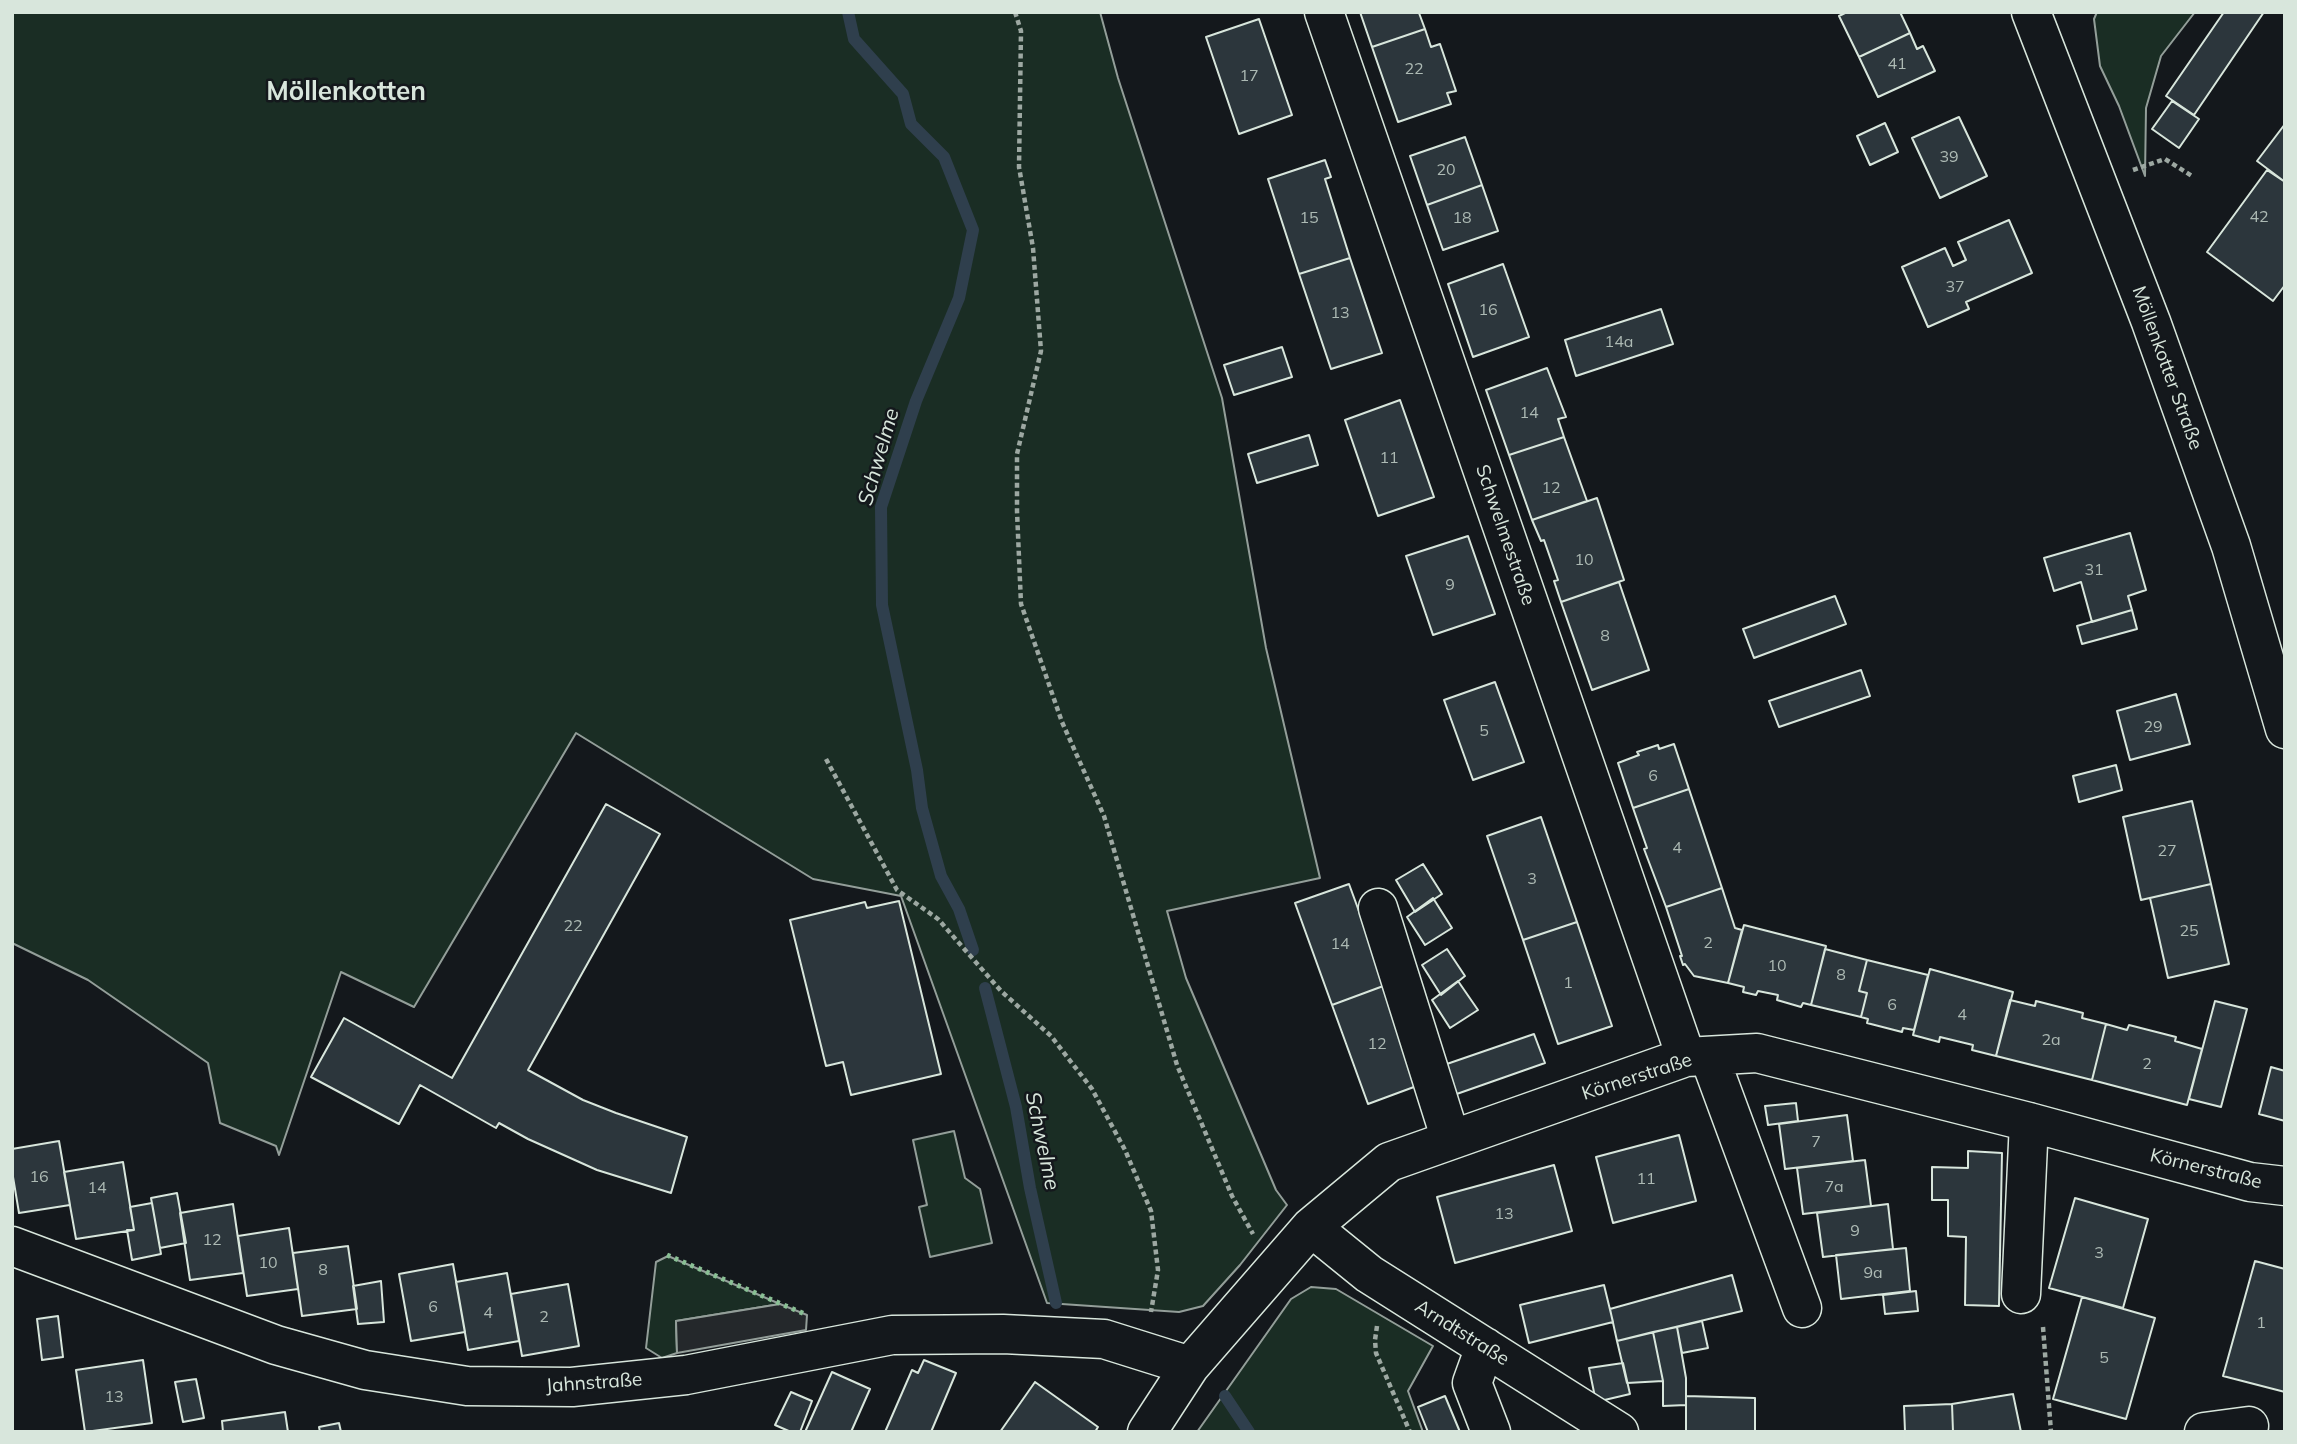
<!DOCTYPE html>
<html>
<head>
<meta charset="utf-8">
<style>
	body { margin:0 }
	#map { position:relative; width:2297px; height:1444px; overflow:hidden; background:#14181c; font-family:Mulish,sans-serif }
	canvas { display:block }
	.frame { position:absolute; inset:0; border:14px solid #d8e6dc; pointer-events:none }
</style>
</head>
<body>
<div id="map">
<canvas width="2297" height="1444"></canvas>
<div class="frame"></div>
</div>
<script>
const g = document.querySelector('canvas').getContext('2d');
g.lineJoin = 'round';
function paint(path, color) { g.fillStyle = color; g.fill(path, 'evenodd'); }
const poly = rows => new Path2D(rows.map(r => 'M' + r).join(''));
function stroke(path, color, width, dash) { g.strokeStyle = color; g.lineWidth = width; g.lineCap = dash ? 'butt' : 'round'; g.setLineDash(dash || []); g.stroke(path); }
function label(font, color, halo, rows, align = 'center') {
  g.font = font + ' Mulish,sans-serif'; g.lineWidth = 5; g.setLineDash([]); g.textBaseline = 'middle'; g.strokeStyle = halo; g.fillStyle = color; for (const [text, x, y, turn = 0] of rows) {
    g.save(); g.translate(x, y); g.rotate((+turn || 0) * Math.PI / 180); g.textAlign = isNaN(turn) ? turn : align; if (halo) g.strokeText(text, 0, 0); g.fillText(text, 0, 0); g.restore();
  }
}
const green = poly([
	[12,12,1100,12,1118,78,1222,398,1266,648,1320,878,1167,911,1186,978,1276,1190,1287,1205,1240,1265,1203,1306,1179,1312,1047,1303,901,896,813,879,576,733,414,1007,341,972,279,1155,276,1146,220,1123,208,1063,88,980,12,943,12,12],
	[2097,12,2195,12,2161,56,2146,108,2145,176,2119,106,2100,66,2094,19,2097,12],
	[954,1131,965,1178,980,1189,992,1243,930,1257,919,1207,927,1205,913,1140,954,1131],
	[668,1256,780,1304,676,1321,677,1353,662,1358,646,1348,656,1262,668,1256],
	[1311,1287,1336,1289,1433,1346,1408,1391,1423,1432,1197,1432,1291,1299,1311,1287]
]);
const parking = poly([
	[780,1304,807,1315,806,1330,677,1353,676,1321,780,1304]
]);
const stream = poly([
	[848,12,854,39,903,94,911,124,944,157,973,230,959,298,916,401,881,507,882,605,917,770,922,808,941,876,959,909,973,950],
	[985,988,1016,1107,1030,1188,1056,1303],
	[1225,1396,1249,1432]
]);
const building = poly([
	[1360,12,1422,12,1419,13,1425,29,1372,47,1360,12],
	[1847,12,1900,12,1910,33,1859,57,1839,16,1847,12],
	[2224,12,2264,12,2194,115,2166,96,2224,12],
	[1259,19,1292,115,1239,134,1206,37,1259,19],
	[1425,29,1431,47,1440,44,1456,91,1447,93,1451,104,1398,122,1372,47,1425,29],
	[1910,33,1917,49,1923,46,1935,71,1878,97,1859,57,1910,33],
	[2172,101,2199,119,2179,148,2152,129,2172,101],
	[1959,117,1987,176,1940,198,1912,138,1959,117],
	[1885,123,1898,152,1870,165,1857,136,1885,123],
	[2285,124,2285,182,2257,161,2285,124],
	[1465,137,1482,185,1427,205,1410,156,1465,137],
	[1325,160,1331,177,1325,179,1350,258,1299,274,1268,179,1325,160],
	[2267,170,2285,182,2285,285,2273,301,2207,252,2267,170],
	[1482,185,1498,231,1443,250,1427,205,1482,185],
	[2009,220,2032,273,1966,302,1969,309,1928,327,1902,267,1945,248,1953,266,1966,260,1958,242,2009,220],
	[1350,258,1382,353,1331,369,1299,274,1350,258],
	[1503,264,1529,337,1473,357,1448,284,1503,264],
	[1661,309,1673,344,1576,376,1565,340,1661,309],
	[1282,347,1292,377,1234,395,1224,365,1282,347],
	[1547,368,1566,417,1558,419,1564,437,1509,455,1486,390,1547,368],
	[1400,400,1434,497,1378,516,1345,420,1400,400],
	[1309,435,1318,465,1257,483,1248,454,1309,435],
	[1564,437,1587,501,1532,520,1509,455,1564,437],
	[1597,498,1624,580,1561,602,1554,581,1558,580,1544,540,1541,541,1532,520,1597,498],
	[2130,533,2146,590,2128,596,2132,610,2092,622,2081,582,2054,591,2044,558,2130,533],
	[1468,536,1495,614,1433,635,1406,556,1468,536],
	[1619,582,1649,670,1592,690,1561,602,1619,582],
	[1835,596,1846,624,1754,658,1743,629,1835,596],
	[2132,610,2137,629,2082,644,2077,626,2132,610],
	[1861,670,1870,696,1779,727,1769,701,1861,670],
	[1495,682,1524,762,1473,780,1444,700,1495,682],
	[2176,694,2190,744,2130,760,2117,711,2176,694],
	[1674,744,1689,789,1633,808,1618,763,1639,755,1637,752,1658,745,1659,749,1674,744],
	[2116,765,2122,790,2079,802,2073,776,2116,765],
	[1689,789,1722,888,1666,907,1644,849,1647,848,1633,808,1689,789],
	[2192,801,2211,884,2141,900,2123,817,2192,801],
	[606,804,660,834,528,1070,583,1100,616,1113,687,1137,671,1193,597,1170,528,1139,499,1123,496,1128,420,1085,399,1124,311,1077,344,1018,452,1078,606,804],
	[1541,817,1577,922,1523,940,1487,836,1541,817],
	[1423,864,1442,894,1415,912,1396,880,1423,864],
	[1349,884,1386,985,1332,1005,1295,903,1349,884],
	[2211,884,2229,964,2168,978,2150,898,2211,884],
	[1722,888,1735,928,1742,930,1728,983,1694,976,1685,964,1683,965,1680,956,1682,956,1666,907,1722,888],
	[1433,898,1452,928,1425,945,1407,917,1433,898],
	[899,901,941,1074,851,1095,843,1062,826,1066,790,920,865,902,867,908,899,901],
	[1577,922,1612,1026,1558,1044,1523,940,1577,922],
	[1744,925,1826,946,1811,1005,1803,1003,1801,1007,1777,1000,1778,995,1758,991,1756,995,1743,992,1744,987,1728,983,1744,925],
	[1447,949,1465,976,1441,995,1422,965,1447,949],
	[1825,949,1867,960,1859,991,1867,993,1861,1017,1811,1005,1825,949],
	[1867,960,1928,975,1914,1030,1903,1028,1902,1032,1867,1023,1868,1019,1861,1017,1867,993,1859,991,1867,960],
	[1930,969,2013,992,1996,1056,1972,1050,1973,1045,1940,1037,1939,1042,1913,1035,1930,969],
	[1458,981,1478,1010,1450,1028,1432,1000,1458,981],
	[1386,985,1422,1084,1368,1104,1332,1005,1386,985],
	[2010,1000,2035,1006,2036,1001,2083,1013,2082,1018,2106,1024,2092,1080,1996,1056,2010,1000],
	[2215,1001,2247,1009,2221,1107,2189,1099,2215,1001],
	[2106,1024,2127,1030,2129,1025,2176,1037,2175,1041,2202,1049,2187,1105,2092,1080,2106,1024],
	[1534,1034,1545,1063,1451,1096,1441,1066,1534,1034],
	[2271,1067,2285,1071,2285,1121,2259,1114,2271,1067],
	[1796,1103,1798,1121,1768,1125,1765,1106,1796,1103],
	[1847,1115,1853,1161,1785,1169,1779,1124,1847,1115],
	[1679,1135,1696,1201,1613,1223,1596,1157,1679,1135],
	[59,1141,70,1205,19,1213,12,1171,12,1149,59,1141],
	[1968,1151,2002,1153,1999,1306,1965,1305,1966,1237,1948,1236,1948,1200,1932,1200,1932,1167,1968,1168,1968,1151],
	[1865,1160,1871,1206,1803,1214,1797,1168,1865,1160],
	[123,1162,134,1230,76,1239,64,1172,123,1162],
	[1554,1165,1572,1231,1455,1263,1437,1197,1554,1165],
	[177,1193,186,1243,160,1248,151,1198,177,1193],
	[2075,1198,2148,1219,2123,1308,2049,1288,2075,1198],
	[152,1203,161,1254,132,1260,127,1230,134,1230,130,1207,152,1203],
	[233,1204,243,1273,190,1280,180,1213,233,1204],
	[1888,1204,1893,1249,1823,1257,1817,1213,1888,1204],
	[289,1228,298,1289,247,1296,238,1236,289,1228],
	[348,1246,357,1309,302,1316,293,1253,348,1246],
	[1906,1248,1910,1291,1841,1299,1836,1255,1906,1248],
	[2255,1261,2285,1269,2285,1392,2223,1376,2255,1261],
	[453,1264,465,1332,411,1341,399,1274,453,1264],
	[507,1273,519,1341,468,1350,456,1282,507,1273],
	[1732,1275,1742,1311,1617,1341,1610,1309,1732,1275],
	[381,1281,384,1322,358,1324,353,1286,381,1281],
	[568,1284,579,1346,522,1356,511,1294,568,1284],
	[1604,1285,1613,1322,1529,1343,1520,1305,1604,1285],
	[1916,1291,1918,1311,1885,1314,1883,1295,1916,1291],
	[2082,1297,2155,1318,2126,1419,2053,1399,2082,1297],
	[58,1316,63,1357,42,1360,37,1319,58,1316],
	[1702,1321,1708,1348,1682,1353,1677,1327,1702,1321],
	[1677,1327,1686,1378,1686,1405,1663,1406,1663,1381,1653,1332,1677,1327],
	[1653,1332,1663,1381,1627,1383,1617,1341,1653,1332],
	[143,1360,152,1423,85,1432,76,1370,143,1360],
	[924,1360,956,1373,931,1432,885,1432,912,1370,918,1373,924,1360],
	[1623,1363,1630,1394,1596,1402,1589,1368,1623,1363],
	[832,1372,870,1389,851,1432,805,1432,832,1372],
	[196,1379,204,1418,183,1422,175,1382,196,1379],
	[1035,1382,1098,1427,1095,1432,1000,1432,1035,1382],
	[791,1392,812,1401,800,1432,791,1432,775,1425,791,1392],
	[2013,1394,2021,1432,1953,1432,1952,1404,2013,1394],
	[1445,1396,1460,1432,1428,1432,1418,1407,1445,1396],
	[1686,1396,1755,1398,1755,1432,1686,1432,1686,1396],
	[1952,1404,1953,1432,1905,1432,1904,1406,1952,1404],
	[285,1412,288,1432,223,1432,222,1421,285,1412],
	[339,1423,341,1432,320,1432,319,1427,339,1423]
]);
const path = poly([
	[1015,12,1021,31,1019,167,1033,248,1041,351,1017,454,1017,511,1021,604,1062,722,1104,816,1177,1065,1232,1196,1253,1234],
	[2133,170,2165,159,2192,176],
	[826,759,897,890,938,919,1001,991,1051,1036,1092,1089,1125,1150,1151,1211,1158,1270,1151,1312],
	[1377,1326,1375,1340,1376,1353,1410,1432],
	[2043,1327,2051,1432]
]);
const minor = poly([
	[1324,12,1686,1057],
	[1378,908,1451,1140],
	[1709,1056,1802,1308],
	[1311,1227,1369,1274,1619,1432],
	[12,1246,276,1345,365,1370,467,1386,572,1387,686,1375,892,1335,1003,1334,1104,1339,1190,1366],
	[2021,1294,2029,1122],
	[1485,1347,1472,1383,1491,1432],
	[1147,1432,1190,1366,1311,1227,1389,1162,1686,1057,1757,1053,2029,1122,2250,1182,2285,1186],
	[2204,1432,2249,1426]
]);
const major = poly([
	[2031,12,2151,322,2231,546,2285,729]
]);
const hedge = poly([
	[667,1255,807,1315]
]);
const numberNames = [
	["41",1897,64],
	["22",1414,69],
	["17",1249,76],
	["39",1949,157],
	["20",1446,170],
	["42",2259,217],
	["15",1309,218],
	["18",1462,218],
	["37",1955,287],
	["16",1488,310],
	["13",1340,313],
	["14a",1619,342],
	["14",1529,413],
	["11",1389,458],
	["12",1551,488],
	["10",1584,560],
	["31",2094,570],
	["9",1450,585],
	["8",1605,636],
	["29",2153,727],
	["5",1484,731],
	["6",1653,776],
	["4",1677,848],
	["27",2167,851],
	["3",1532,879],
	["22",573,926],
	["25",2189,931],
	["2",1708,943],
	["14",1340,944],
	["10",1777,966],
	["8",1841,975],
	["1",1568,983],
	["6",1892,1005],
	["4",1962,1015],
	["2a",2051,1040],
	["12",1377,1044],
	["2",2147,1064],
	["7",1816,1142],
	["16",39,1177],
	["11",1646,1179],
	["7a",1834,1187],
	["14",97,1188],
	["13",1504,1214],
	["9",1855,1231],
	["12",212,1240],
	["3",2099,1253],
	["10",268,1263],
	["8",323,1270],
	["9a",1873,1273],
	["6",433,1307],
	["4",488,1313],
	["2",544,1317],
	["1",2261,1323],
	["5",2104,1358],
	["13",114,1397]
];
const streetNames = [
	["Möllenkotter Straße",2167,368,70],
	["Schwelmestraße",1505,535,71],
	["Körnerstraße",1637,1077,-18],
	["Körnerstraße",2206,1169,14],
	["Arndtstraße",1462,1333,32],
	["Jahnstraße",594,1383,-4]
];
const waterNames = [
	["Schwelme",879,457,-74],
	["Schwelme",1042,1141,78]
];
const districtNames = [
	["Möllenkotten",346,92]
];
paint(green, '#1a2d24');
stroke(green, '#939e99', 2);
paint(parking, '#24282b');
stroke(parking, '#939e99', 2);
stroke(stream, '#2f3f4d', 12);
paint(building, '#2c363c');
stroke(building, '#d8e6dc', 2);
stroke(minor, '#d8e6dc', 41);
stroke(major, '#d8e6dc', 41);
stroke(path, '#9da8a2', 4.5, [5, 3.5]);
stroke(minor, '#14181c', 38);
stroke(major, '#14181c', 38);
stroke(hedge, '#8ac095', 5, [3.5, 5]);
label('16px', '#adbab4', null, numberNames);
label('19px', '#d8e6dc', '#14181c', streetNames);
label('italic 21px', '#d8e6dc', '#14181c', waterNames);
label('bold 26px', '#d8e6dc', '#14181c', districtNames);
</script>
</body>
</html>
